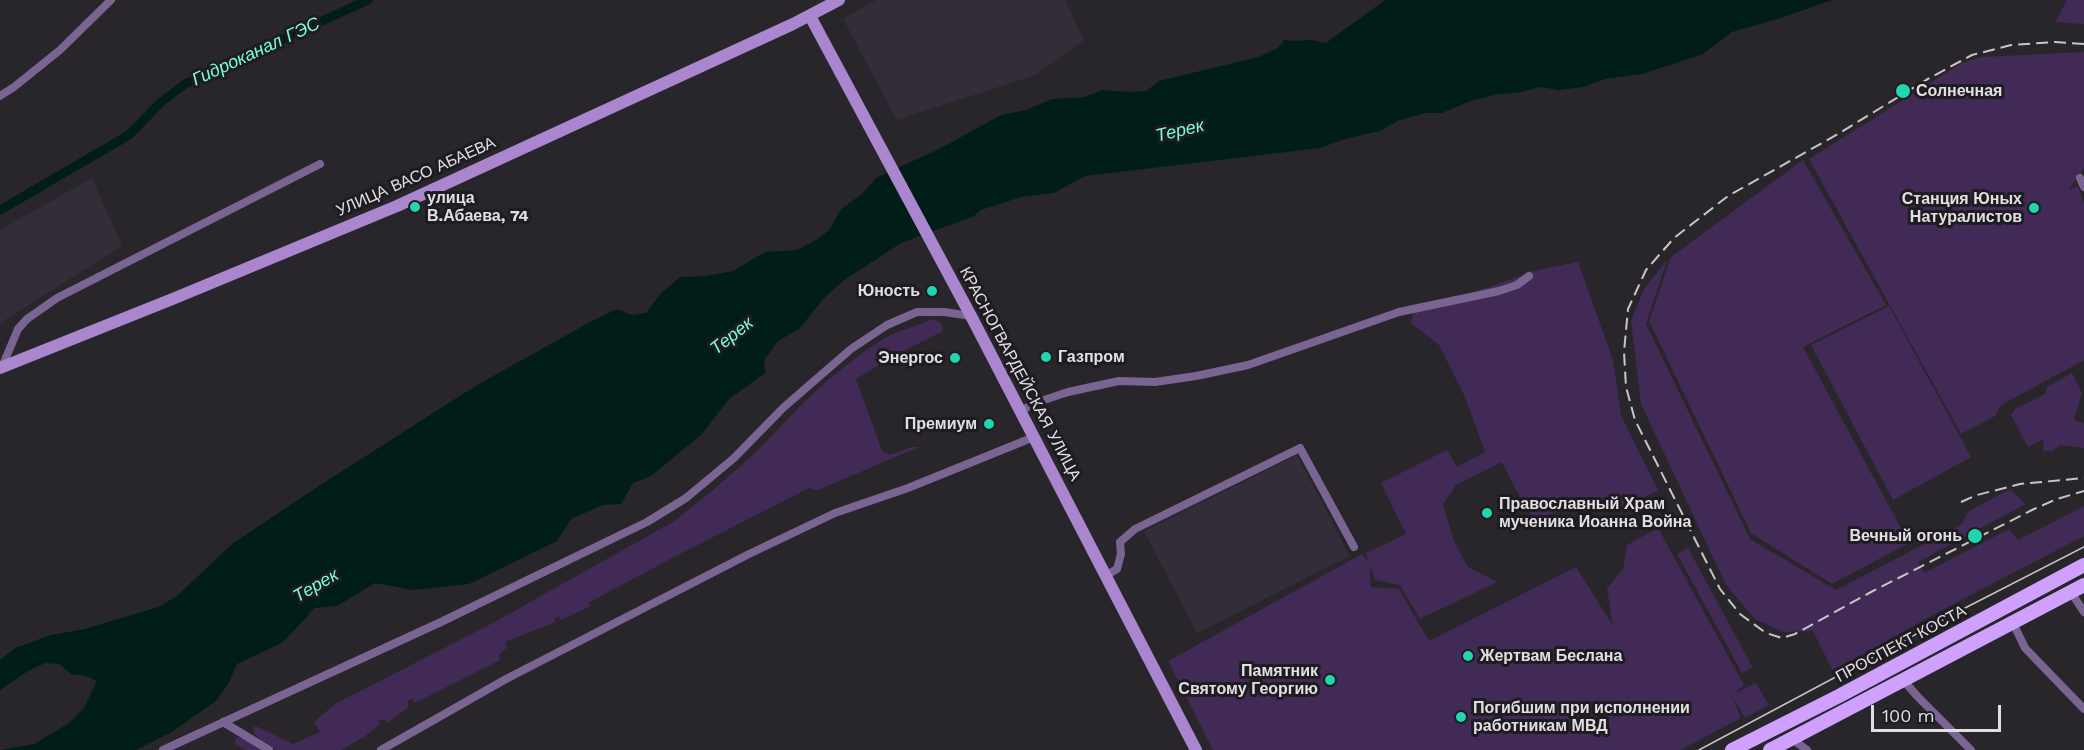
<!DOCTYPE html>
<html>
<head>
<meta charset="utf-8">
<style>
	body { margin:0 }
	#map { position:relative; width:2084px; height:750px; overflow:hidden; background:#28262b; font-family:"Work Sans",sans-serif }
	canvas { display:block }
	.scale { position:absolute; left:1871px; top:705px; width:130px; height:27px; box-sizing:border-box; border:3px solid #e1dfe3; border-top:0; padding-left:8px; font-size:18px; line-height:21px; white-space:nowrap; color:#e1dfe3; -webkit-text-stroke:4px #1f1c21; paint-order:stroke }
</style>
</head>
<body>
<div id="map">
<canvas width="2084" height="750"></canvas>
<div class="scale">100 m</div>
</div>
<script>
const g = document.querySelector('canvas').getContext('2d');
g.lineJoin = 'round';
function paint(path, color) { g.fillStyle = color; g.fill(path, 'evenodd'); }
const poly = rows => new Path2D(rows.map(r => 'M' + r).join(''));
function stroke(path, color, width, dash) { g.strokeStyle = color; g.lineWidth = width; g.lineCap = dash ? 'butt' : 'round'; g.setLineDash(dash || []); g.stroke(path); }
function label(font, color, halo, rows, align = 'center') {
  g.font = font + ' "Work Sans",sans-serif'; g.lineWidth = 6; g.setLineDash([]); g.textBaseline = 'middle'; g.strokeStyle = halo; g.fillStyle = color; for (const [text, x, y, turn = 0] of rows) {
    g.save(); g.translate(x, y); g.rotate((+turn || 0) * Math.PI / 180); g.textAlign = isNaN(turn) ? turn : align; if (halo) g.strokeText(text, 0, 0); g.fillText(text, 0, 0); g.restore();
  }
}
const built = poly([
	[876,0,1065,0,1084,40,1035,75,897,120,843,19],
	[92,178,122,246,0,323,0,230],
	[1297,455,1350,556,1197,633,1144,531]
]);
const green = poly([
	[2067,0,2084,0,2084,24,2055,22],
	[2084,52,2084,169,2068,190,2078,186,2084,203,2084,360,2001,405,1995,416,1961,434,1809,159,1962,63,1982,57],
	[1803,160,1886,305,1803,347,1909,543,1832,584,1751,533,1649,321,1671,257],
	[1667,260,1646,324,1750,539,1836,590,1961,525,1969,511,2010,489,2026,504,1918,562,1924,573,2009,529,2018,540,2084,506,2084,536,1940,611,1833,671,1813,631,1783,632,1755,619,1726,585,1641,404,1631,321,1644,289],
	[1578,262,1613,360,1621,415,1658,490,1629,505,1605,512,1587,503,1533,519,1516,490,1502,462,1456,485,1443,505,1454,541,1468,567,1497,582,1420,619,1400,585,1375,580,1370,565,1371,587,1399,589,1429,641,1576,567,1613,626,1607,588,1623,569,1627,545,1658,528,1744,685,1734,694,1756,683,1769,705,1745,718,1732,696,1741,718,1680,750,1213,750,1168,661,1362,554,1369,563,1366,553,1406,534,1381,483,1447,450,1457,467,1485,452,1465,397,1439,345,1411,323,1413,313,1538,270],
	[1889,306,1971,457,1893,500,1811,345],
	[934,319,941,323,943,331,898,354,856,379,882,451,889,455,912,447,919,447,818,490,809,488,676,556,588,603,591,606,561,620,559,616,554,619,556,622,505,642,507,648,499,654,500,660,415,703,412,699,407,701,409,707,387,723,384,719,379,721,380,724,364,737,341,750,276,750,264,743,254,733,253,727,258,727,293,744,320,732,314,722,335,704,491,624,673,522,713,490,755,453,804,402,829,379,870,347,892,334],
	[2072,373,2082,393,2074,419,2084,424,2084,448,2061,445,2053,451,2043,451,2044,442,2042,440,2028,447,2011,415,2015,409,2045,394,2047,387],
	[1688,548,1753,668,1742,673,1677,554],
	[241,737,262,750,245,750,235,744,236,738]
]);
const water = poly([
	[1385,0,1832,0,1781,18,1732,32,1703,54,1642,74,1605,79,1583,87,1559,90,1540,87,1517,93,1499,94,1473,100,1442,113,1426,113,1397,121,1380,131,1345,139,1320,148,1085,176,1054,193,1021,197,981,210,974,216,901,243,843,281,824,298,800,328,777,342,764,360,765,373,729,399,701,435,651,476,633,483,621,504,603,505,571,519,557,541,469,584,413,590,375,583,337,606,314,608,306,618,282,643,237,664,228,684,216,701,170,733,136,750,0,750,34,744,69,723,84,708,97,681,86,676,71,674,59,664,45,663,28,671,0,690,0,660,15,648,51,635,85,629,158,607,177,596,232,544,311,491,477,385,590,322,617,309,632,315,646,313,661,293,680,277,706,276,733,271,765,252,797,250,818,239,830,229,841,209,862,194,876,178,943,147,1001,115,1026,110,1052,99,1085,97,1102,90,1129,92,1146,91,1159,81,1258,57,1278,48,1285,39,1291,41,1311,40,1326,43]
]);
const canal = poly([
	[0,210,129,135,161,102,185,84,368,0]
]);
const street = poly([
	[0,96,14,87,60,50,111,0],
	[2080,178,2084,187],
	[2,367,18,329,27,319,57,298,320,164],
	[1020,411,1038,402,1068,392,1119,381,1155,382,1196,376,1248,365,1399,312,1499,291,1517,285,1529,276],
	[1107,575,1117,569,1121,554,1120,542,1135,529,1300,448,1354,547],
	[2071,592,2084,612],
	[2013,623,2025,648,2084,709],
	[1904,681,1918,697,1971,750],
	[223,722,269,750],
	[1792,739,1807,750],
	[163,750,441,622,647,522,686,498,734,458,784,407,851,349,887,325,917,312,944,312,971,316],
	[381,750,506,679,749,554,835,513,908,488,1034,437]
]);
const secondary = poly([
	[810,16,971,316,1196,750],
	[0,368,175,298,397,206,793,24,839,0]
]);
const primary = poly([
	[1732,750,1839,696,2084,565],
	[1770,750,2084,585]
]);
const tram = poly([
	[1699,750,1965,608,2084,547]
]);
const rail = poly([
	[2084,44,2055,42,2011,45,1972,55,1926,80,1838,134,1728,196,1674,238,1646,270,1628,309,1624,352,1626,387,1635,420,1720,589,1740,614,1766,633,1782,638,1795,634,1871,592,2034,509,2057,499,2084,491],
	[1961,502,1977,495,2020,484,2084,478]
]);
const markers = [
	[1903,91,8,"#21d5af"],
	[415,207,6,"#21d5af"],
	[2034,208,6,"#21d5af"],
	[932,291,6,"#21d5af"],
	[1046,357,6,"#21d5af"],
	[955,358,6,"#21d5af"],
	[989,424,6,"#21d5af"],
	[1487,513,6,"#21d5af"],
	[1975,536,8,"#21d5af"],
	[1468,656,6,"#21d5af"],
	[1330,680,6,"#21d5af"],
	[1461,717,6,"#21d5af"]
];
const poiNames = [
	["Солнечная",1916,91],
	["улица",427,198],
	["В.Абаева, 74",427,216],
	["Станция Юных",2022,199,"right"],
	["Натуралистов",2022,217,"right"],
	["Юность",920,291,"right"],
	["Газпром",1058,357],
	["Энергос",943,358,"right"],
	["Премиум",977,424,"right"],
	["Православный Храм",1499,504],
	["мученика Иоанна Война",1499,522],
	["Вечный огонь",1962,536,"right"],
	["Жертвам Беслана",1480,656],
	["Памятник",1318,671,"right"],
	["Святому Георгию",1318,689,"right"],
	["Погибшим при исполнении",1473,708],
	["работникам МВД",1473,726]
];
const streetNames = [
	["УЛИЦА ВАСО АБАЕВА",416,177,-24],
	["КРАСНОГВАРДЕЙСКАЯ УЛИЦА",1020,374,62],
	["ПРОСПЕКТ КОСТА",1901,644,-28]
];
const waterNames = [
	["Гидроканал ГЭС",256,52,-25],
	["Терек",1180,131,-13],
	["Терек",732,336,-38],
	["Терек",316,586,-30]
];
paint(built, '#322d38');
paint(green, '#412a55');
paint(water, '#001e17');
stroke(canal, '#001e17', 9);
stroke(street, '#7a6491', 8);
stroke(secondary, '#aa86ce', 12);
stroke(primary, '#cfa0fd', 14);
stroke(tram, '#c7c5c9', 1.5);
stroke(rail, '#c7c5c9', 2, [12, 6]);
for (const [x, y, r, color] of markers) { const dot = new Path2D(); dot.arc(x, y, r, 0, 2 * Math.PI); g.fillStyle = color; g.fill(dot); stroke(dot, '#1f1c21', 2); }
label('bold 16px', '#e1dfe3', '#1f1c21', poiNames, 'left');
label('16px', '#e1dfe3', '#1f1c21', streetNames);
label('italic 18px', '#75ffda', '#1f1c21', waterNames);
</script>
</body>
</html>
